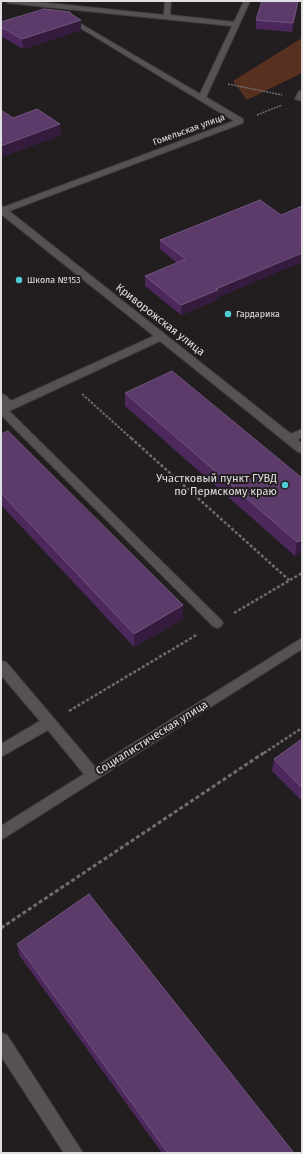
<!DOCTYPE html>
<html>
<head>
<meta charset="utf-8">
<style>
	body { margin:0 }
	#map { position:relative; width:303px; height:1154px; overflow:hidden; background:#221e20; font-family:"Fira Sans",sans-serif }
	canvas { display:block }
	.frame { position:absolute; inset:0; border:2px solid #e2dfe1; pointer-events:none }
</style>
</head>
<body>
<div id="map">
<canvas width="303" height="1154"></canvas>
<div class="frame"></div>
</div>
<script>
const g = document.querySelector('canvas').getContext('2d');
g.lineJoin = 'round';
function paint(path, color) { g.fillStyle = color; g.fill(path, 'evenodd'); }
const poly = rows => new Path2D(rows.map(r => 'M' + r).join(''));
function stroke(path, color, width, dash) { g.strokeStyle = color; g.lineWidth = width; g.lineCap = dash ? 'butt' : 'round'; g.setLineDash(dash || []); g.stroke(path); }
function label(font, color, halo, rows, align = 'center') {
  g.font = font + ' "Fira Sans",sans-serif'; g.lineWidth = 4; g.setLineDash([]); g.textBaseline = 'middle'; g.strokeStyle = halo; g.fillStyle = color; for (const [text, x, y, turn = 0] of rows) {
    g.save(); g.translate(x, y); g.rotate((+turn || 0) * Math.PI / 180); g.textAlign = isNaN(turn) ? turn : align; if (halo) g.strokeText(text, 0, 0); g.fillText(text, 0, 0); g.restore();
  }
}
const green = poly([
	[302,38,302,73,247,100,233,81]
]);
const pathFar3 = poly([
	[228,84,282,95],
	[257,115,282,105]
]);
const pathFar2 = poly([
	[82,394,132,439]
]);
const pathFar1 = poly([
	[131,438,289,580],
	[234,613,302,573],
	[69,711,198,634],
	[264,753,302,728]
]);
const path = poly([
	[1,928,265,752]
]);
const minor = poly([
	[5,1,28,1,164,15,165,1,171,1,170,15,234,22,244,1,250,1,206,97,243,119,243,123,9,211,291,434,302,429,302,437,297,440,302,443,302,453,298,452,160,341,9,411,221,620,223,623,221,626,217,628,213,626,1,415,1,406,3,405,1,403,1,394,5,395,11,401,154,336,1,214,1,206,4,207,234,121,72,23,72,21,76,21,200,94,232,26,8,3,5,1],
	[299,91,302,91,302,101,295,99,299,91],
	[302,638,302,649,1,840,1,826,84,774,48,730,1,757,1,744,40,721,1,675,1,661,6,662,95,767,302,638],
	[1,1033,7,1035,83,1153,64,1153,1,1056,1,1033]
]);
const wall = poly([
	[299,1,292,32,256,29,256,20],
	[71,14,81,20,81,30,23,49,1,36,1,22],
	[260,200,217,298,217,300,181,315,145,286,145,276,177,263,160,249,160,240],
	[125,393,302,478,302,552,295,556,125,406],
	[1,434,183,605,183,619,134,647,1,505],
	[302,739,302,801,272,771,274,759],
	[17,944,294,1153,162,1153,19,955]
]);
const shadedWall = poly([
	[298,1,299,1,292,32,293,23],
	[81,20,81,30,23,49,22,39],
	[60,124,61,136,1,157,1,146],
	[302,253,302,262,217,298,217,300,181,315,181,305,216,289],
	[302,540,302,552,295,556,297,542],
	[183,605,183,619,134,647,134,634]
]);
const building = poly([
	[262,1,298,1,293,23,256,20,262,1],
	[44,9,70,12,71,14,81,20,22,39,1,27,1,22,44,9],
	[37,109,60,124,1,146,1,110,13,118,37,109],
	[260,200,281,215,302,206,302,253,216,289,218,290,181,305,145,276,186,259,160,240,260,200],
	[172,371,302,478,302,540,297,542,125,393,172,371],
	[8,431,183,605,134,634,1,493,1,434,8,431],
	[302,739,302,788,274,759,302,739],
	[89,894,294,1153,168,1153,17,944,89,894]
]);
const markers = [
	[19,280,4,"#51ccd1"],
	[228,314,4,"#51ccd1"],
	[285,485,4,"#51ccd1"]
];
const farStreetnames = [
	["Гомельская улица",189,130,-20]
];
const farPoinames = [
	["Школа №153",27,280],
	["Гардарика",236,314]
];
const streetNames = [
	["Криворожская улица",160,320,38],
	["Социалистическая улица",152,738,-32]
];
const poiNames = [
	["Участковый пункт ГУВД",277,479],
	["по Пермскому краю",277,492]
];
paint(green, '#573020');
stroke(minor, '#3f3c3e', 2);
stroke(pathFar3, '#706c6e', 1.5, [2, 1]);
stroke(pathFar2, '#706c6e', 2, [2.5, 1.5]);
stroke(pathFar1, '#706c6e', 2.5, [3, 2]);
stroke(path, '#706c6e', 3, [4, 2.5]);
paint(minor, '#565254');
paint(wall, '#4c285c');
paint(shadedWall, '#351c3e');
paint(building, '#5c3b6a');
stroke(building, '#71557d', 1);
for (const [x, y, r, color] of markers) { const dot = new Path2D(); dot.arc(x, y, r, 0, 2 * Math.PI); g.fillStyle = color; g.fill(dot); stroke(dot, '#221e20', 1.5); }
label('9px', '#e2dfe1', '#221e20', farStreetnames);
label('9px', '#e2dfe1', '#221e20', farPoinames, 'left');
label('11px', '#e2dfe1', '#221e20', streetNames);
label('11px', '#e2dfe1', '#221e20', poiNames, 'right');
</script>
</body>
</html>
